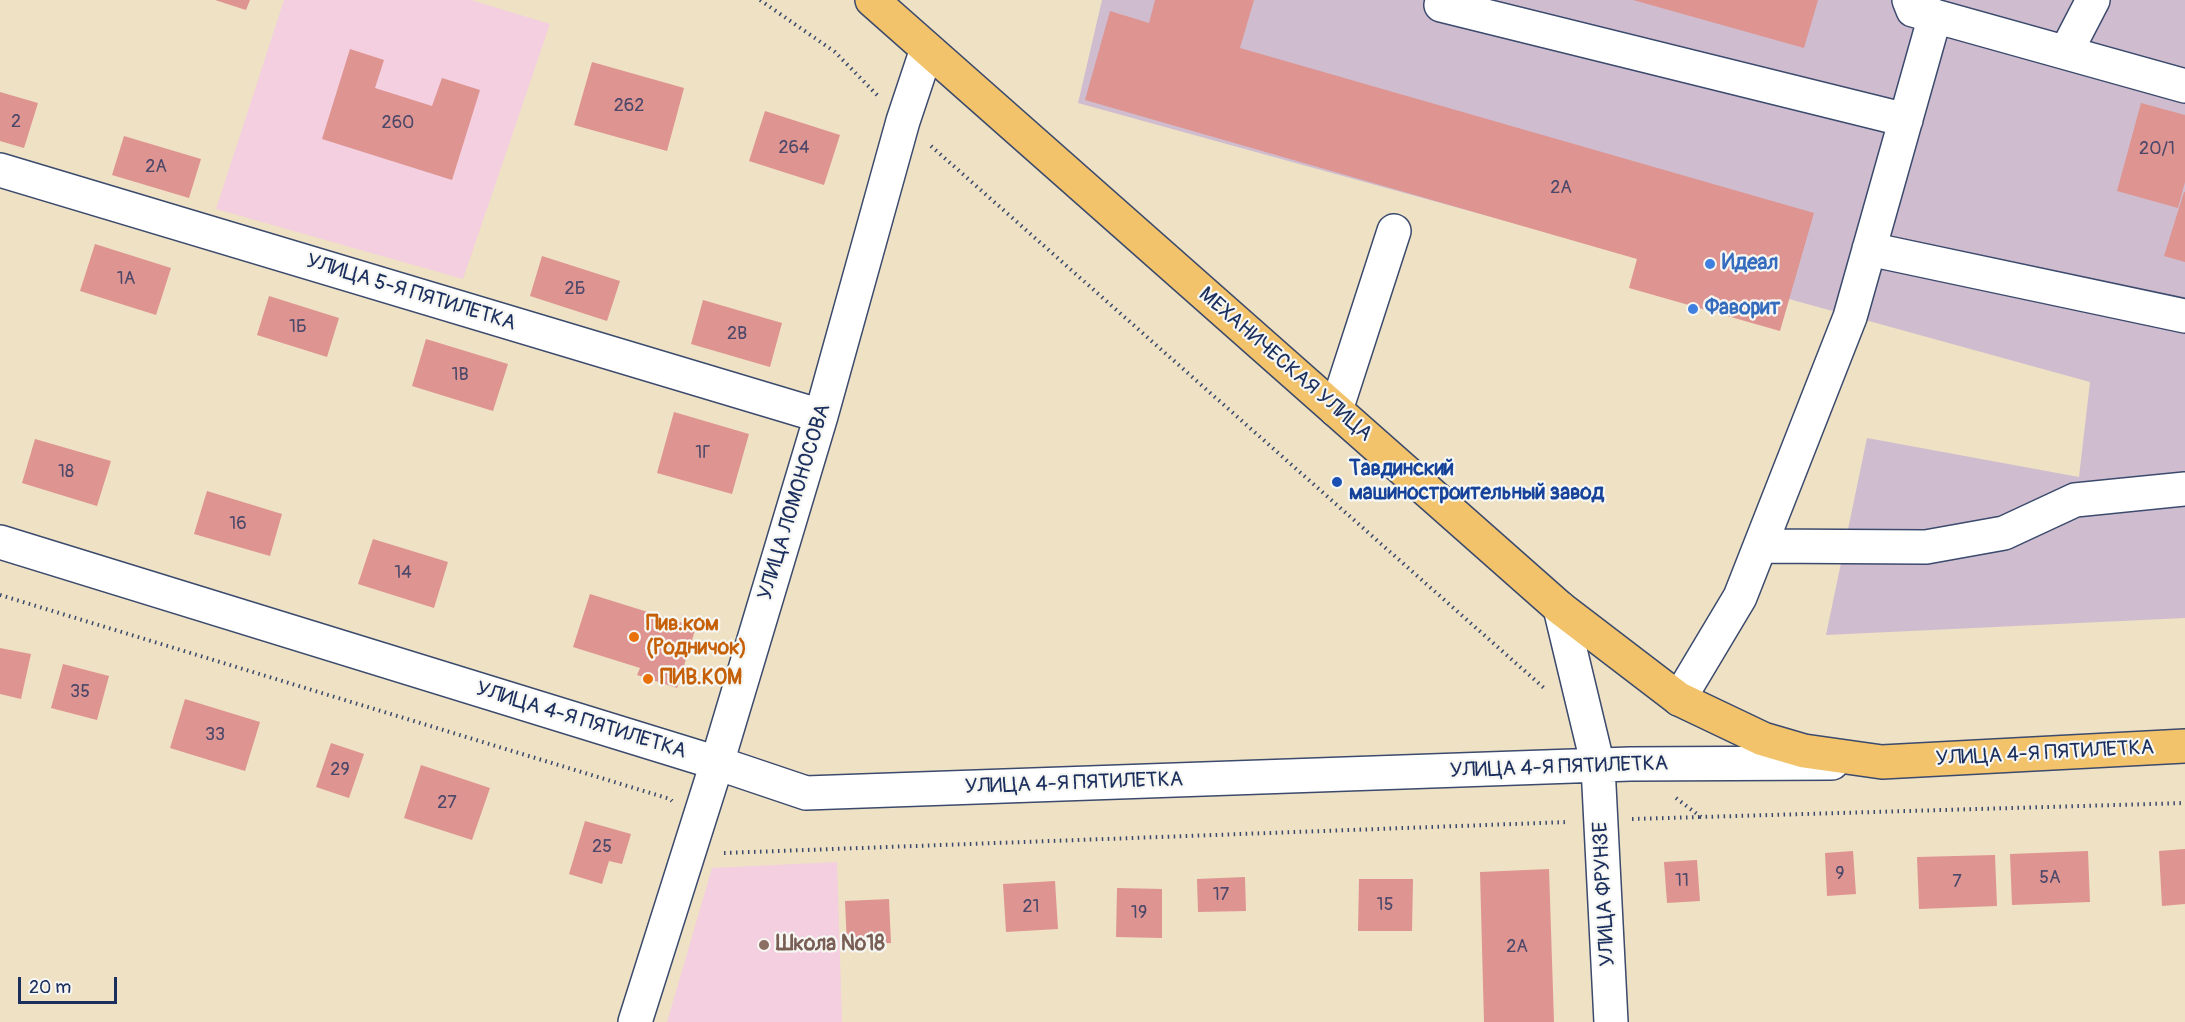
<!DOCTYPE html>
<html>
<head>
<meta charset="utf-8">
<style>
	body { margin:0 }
	#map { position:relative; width:2185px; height:1022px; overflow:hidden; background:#efe1c4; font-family:Pangolin,sans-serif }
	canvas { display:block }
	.scale { position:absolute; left:18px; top:977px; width:99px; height:27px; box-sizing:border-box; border:3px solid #1b2f5e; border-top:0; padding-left:8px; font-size:18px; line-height:21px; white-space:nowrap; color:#1b2f5e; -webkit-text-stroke:4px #f6f6f2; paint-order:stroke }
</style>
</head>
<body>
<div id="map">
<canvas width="2185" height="1022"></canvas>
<div class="scale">20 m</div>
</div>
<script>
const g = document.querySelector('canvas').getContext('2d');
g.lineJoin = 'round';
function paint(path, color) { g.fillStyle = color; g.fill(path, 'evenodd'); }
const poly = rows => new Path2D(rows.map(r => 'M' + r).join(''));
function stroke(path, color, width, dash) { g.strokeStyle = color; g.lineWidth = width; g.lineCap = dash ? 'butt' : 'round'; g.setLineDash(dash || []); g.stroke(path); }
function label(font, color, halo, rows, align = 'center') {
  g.font = font + ' Pangolin,sans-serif'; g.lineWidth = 4.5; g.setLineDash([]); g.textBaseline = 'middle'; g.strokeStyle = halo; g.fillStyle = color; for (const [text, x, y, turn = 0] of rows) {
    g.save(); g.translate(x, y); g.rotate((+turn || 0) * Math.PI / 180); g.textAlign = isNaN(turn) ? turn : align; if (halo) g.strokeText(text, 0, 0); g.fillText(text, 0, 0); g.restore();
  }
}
const built = poly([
	[284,0,471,0,550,24,463,279,216,209],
	[837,862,842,1022,667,1022,712,868]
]);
const industrial = poly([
	[1102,0,2185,0,2185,618,1826,635,1867,438,2079,477,2090,382,1078,103]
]);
const building = poly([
	[215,0,250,0,246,10],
	[1155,0,1254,0,1240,48,1814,213,1780,331,1629,288,1637,259,1085,100,1110,11,1149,23],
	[1633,0,1818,0,1804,48],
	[350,49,384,60,375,88,432,106,442,78,480,90,452,180,322,139],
	[592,62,684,88,667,151,574,125],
	[0,92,38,103,24,148,0,141],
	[2141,103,2185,115,2185,182,2178,208,2117,191],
	[765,111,840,135,824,185,749,161],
	[124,136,201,159,189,198,112,175],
	[2184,192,2185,192,2185,262,2164,256],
	[95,244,171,268,156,315,80,291],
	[542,256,620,281,607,321,530,296],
	[269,296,339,318,327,357,257,335],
	[703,300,782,323,770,367,691,344],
	[426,339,508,364,493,411,412,386],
	[674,412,749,434,732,494,657,473],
	[35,439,111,461,97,506,22,483],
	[207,491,282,514,270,556,194,534],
	[373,539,448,562,434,608,358,584],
	[590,594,696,627,677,688,637,675,640,668,573,647],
	[0,648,31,654,21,699,0,694],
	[63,664,109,676,97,720,51,708],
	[185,699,260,722,245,771,170,748],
	[331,743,364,754,349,798,316,787],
	[421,765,490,788,472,840,404,818],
	[585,821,631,834,622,864,609,861,602,884,569,874],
	[2185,849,2185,904,2162,906,2159,851],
	[1853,851,1856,894,1827,896,1825,853],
	[2088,851,2090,902,2012,905,2010,854],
	[1995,855,1997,906,1919,909,1917,857],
	[1697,860,1700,901,1667,903,1664,862],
	[1549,869,1554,1022,1484,1022,1480,872],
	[1245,877,1246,911,1198,912,1197,879],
	[1359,879,1413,879,1412,931,1358,931],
	[1055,881,1058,929,1006,932,1003,884],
	[1117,888,1162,889,1162,938,1116,937],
	[889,899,891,943,847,946,845,901]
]);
const path = poly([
	[760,0,835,52,878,96],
	[931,146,1544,688],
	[0,595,670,799,672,801],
	[1676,798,1701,817,2185,803],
	[1632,819,1701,817],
	[724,853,1568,822]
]);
const minor = poly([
	[1909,0,1913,10,2185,86],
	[1441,5,1906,120],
	[2066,52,2093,0],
	[0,170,821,416],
	[1869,249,2185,316],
	[1336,410,1394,231],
	[0,542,717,763,806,793,1630,764,1832,763],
	[1760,546,1926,547,2004,533,2075,500,2185,489],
	[1560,608,1598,766,1611,1022],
	[1679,699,1740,597,1850,317,1935,16],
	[635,1022,717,763,821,416,903,121,927,49]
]);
const major = poly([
	[872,0,1560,608,1679,699,1763,739,1804,751,1882,762,2185,746]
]);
const markers = [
	[1710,264,6,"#3f7fe0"],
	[1693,309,6,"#3f7fe0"],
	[1337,482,6,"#1a4fb4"],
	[634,637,6,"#e8710a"],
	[648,679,6,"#e8710a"],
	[764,945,6,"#8d6e63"]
];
const numberNames = [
	["262",629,106],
	["2",16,122],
	["260",398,123],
	["264",794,148],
	["20/1",2157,149],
	["2А",156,167],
	["2А",1561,188],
	["1А",126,279],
	["2Б",575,289],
	["1Б",298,327],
	["2В",737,334],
	["1В",460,375],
	["1Г",703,453],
	["18",66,472],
	["16",238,524],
	["14",403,573],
	["35",80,692],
	["33",215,735],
	["29",340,770],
	["27",447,803],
	["25",602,847],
	["9",1840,874],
	["5А",2050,878],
	["11",1682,881],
	["7",1957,882],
	["17",1221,895],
	["15",1385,905],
	["21",1031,907],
	["19",1139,913],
	["2А",1517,947]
];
const shopNames = [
	["Идеал",1722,264],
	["Фаворит",1705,309]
];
const streetNames = [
	["УЛИЦА 5-Я ПЯТИЛЕТКА",411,293,17],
	["МЕХАНИЧЕСКАЯ УЛИЦА",1285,365,41],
	["УЛИЦА ЛОМОНОСОВА",795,502,-73],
	["УЛИЦА 4-Я ПЯТИЛЕТКА",581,721,17],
	["УЛИЦА 4-Я ПЯТИЛЕТКА",2045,754,-3],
	["УЛИЦА 4-Я ПЯТИЛЕТКА",1559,768,-2],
	["УЛИЦА 4-Я ПЯТИЛЕТКА",1074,784,-2],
	["УЛИЦА ФРУНЗЕ",1605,894,-93]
];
const transitNames = [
	["Тавдинский",1349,470],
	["машиностроительный завод",1349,494]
];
const foodNames = [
	["Пив.ком",646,625],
	["(Родничок)",646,649],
	["ПИВ.КОМ",660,679]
];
const educationNames = [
	["Школа №18",776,945]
];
paint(built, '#f3cfe0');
paint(industrial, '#cfbdcf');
paint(building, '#de9490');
stroke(minor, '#3b4a6d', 36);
stroke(major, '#3b4a6d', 36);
stroke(path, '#3b4a6d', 4, [1.5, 4.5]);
stroke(minor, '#fff', 33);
stroke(major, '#f2c36a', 33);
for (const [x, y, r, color] of markers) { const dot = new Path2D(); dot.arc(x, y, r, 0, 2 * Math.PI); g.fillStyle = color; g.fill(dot); stroke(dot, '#f6f6f2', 2); }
label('18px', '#4c486a', null, numberNames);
label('bold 21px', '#366cbe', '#f6f6f2', shopNames, 'left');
label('21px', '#1b2f5e', '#f6f6f2', streetNames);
label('bold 21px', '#164399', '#f6f6f2', transitNames, 'left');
label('bold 21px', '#c56008', '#f6f6f2', foodNames, 'left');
label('bold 21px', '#785e54', '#f6f6f2', educationNames, 'left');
</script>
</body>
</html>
